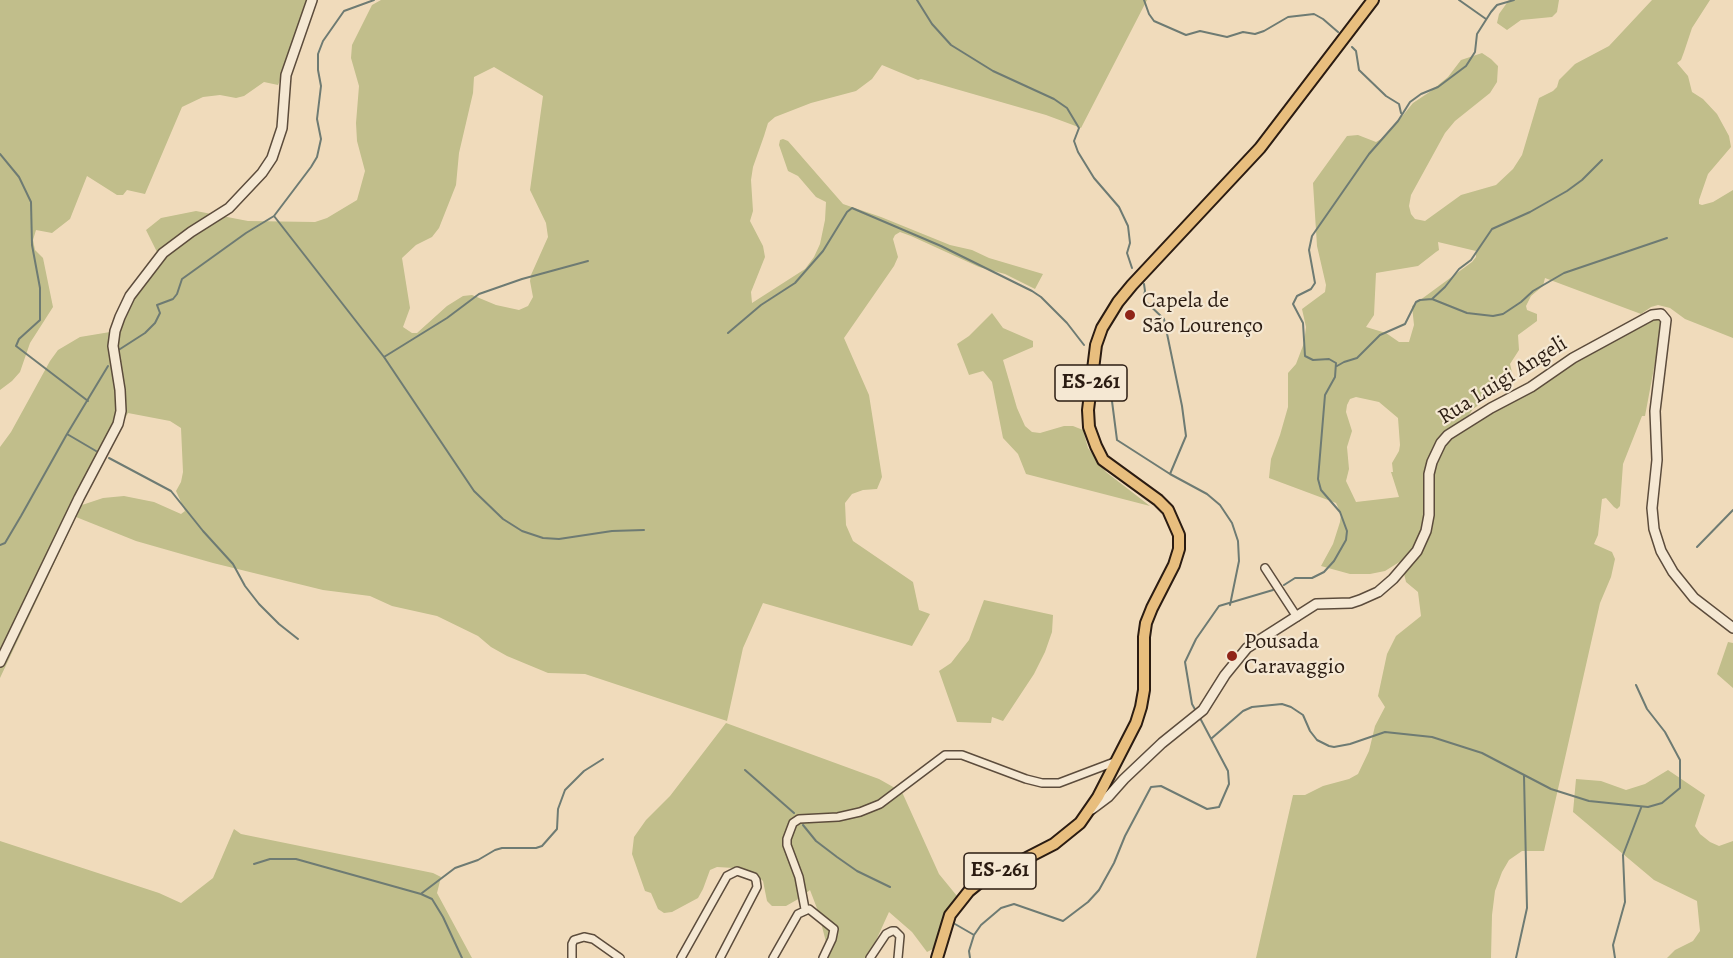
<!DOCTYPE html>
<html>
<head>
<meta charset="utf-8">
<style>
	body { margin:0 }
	canvas { display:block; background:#f0dbbb }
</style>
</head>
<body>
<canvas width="1733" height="958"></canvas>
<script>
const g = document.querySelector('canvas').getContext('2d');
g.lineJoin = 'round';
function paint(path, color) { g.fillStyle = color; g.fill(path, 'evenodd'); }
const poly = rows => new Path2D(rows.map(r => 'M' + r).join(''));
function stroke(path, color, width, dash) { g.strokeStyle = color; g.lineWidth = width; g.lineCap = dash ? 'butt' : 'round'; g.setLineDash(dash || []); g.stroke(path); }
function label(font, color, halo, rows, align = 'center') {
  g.font = font + ' Alegreya,serif'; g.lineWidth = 4.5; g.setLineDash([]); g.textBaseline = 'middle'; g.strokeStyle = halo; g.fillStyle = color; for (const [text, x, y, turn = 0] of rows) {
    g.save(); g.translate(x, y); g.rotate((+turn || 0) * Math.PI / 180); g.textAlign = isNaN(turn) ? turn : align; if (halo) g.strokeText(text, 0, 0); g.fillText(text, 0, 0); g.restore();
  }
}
const green = poly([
	[0,0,314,0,278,85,264,82,244,96,236,98,220,95,203,97,182,107,145,194,127,190,123,195,117,195,87,176,70,219,52,233,36,230,33,240,35,250,43,258,53,307,30,343,20,372,12,381,0,390],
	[381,0,1147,0,1081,128,1046,115,921,79,918,80,882,65,872,79,856,91,811,103,775,117,768,123,764,136,753,167,751,180,753,211,750,221,763,246,765,257,751,292,752,303,805,269,814,257,820,244,825,220,826,202,816,197,798,176,788,171,779,145,780,140,783,139,788,141,843,204,881,217,950,245,972,250,989,258,1043,274,1035,289,1005,274,979,267,911,236,900,232,895,235,893,239,898,257,894,266,844,338,869,395,882,477,877,489,863,490,852,494,845,503,846,525,853,541,913,582,919,610,930,614,912,646,763,603,743,648,727,721,585,674,548,673,507,656,491,647,478,636,437,616,392,606,370,596,323,590,213,563,136,541,76,517,0,678,0,447,11,432,50,361,58,350,80,337,110,332,158,254,146,230,161,218,196,211,248,221,315,222,327,218,357,200,365,171,357,141,356,123,359,86,351,58,352,45,372,5],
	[494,67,543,96,530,190,546,223,548,237,531,275,530,281,533,297,528,306,519,310,496,305,472,295,463,296,447,306,417,333,412,333,403,327,410,308,402,258,416,245,432,237,439,228,456,185,459,153,473,93,474,77],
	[128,413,170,421,181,428,183,472,181,482,176,491,185,511,181,514,154,502,124,496,103,498,82,505,88,486],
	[1509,0,1559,0,1557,12,1552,17,1521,20,1507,30,1497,23,1499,14],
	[1652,0,1710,0,1692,28,1684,52,1681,60,1677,63,1688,76,1692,92,1703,99,1717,114,1729,136,1731,147,1708,174,1699,200,1699,204,1702,205,1713,202,1733,190,1733,338,1685,319,1670,308,1658,305,1651,307,1641,314,1545,278,1543,286,1531,296,1526,306,1527,310,1537,314,1537,321,1518,335,1519,350,1510,364,1512,372,1510,378,1497,392,1473,409,1464,422,1634,322,1659,318,1663,320,1645,416,1642,416,1623,464,1620,506,1617,509,1614,507,1606,498,1602,499,1598,535,1594,544,1612,552,1615,559,1611,577,1600,603,1544,851,1522,851,1509,860,1502,872,1495,891,1492,915,1491,958,1256,958,1293,795,1305,795,1323,786,1349,779,1358,774,1369,751,1375,726,1385,707,1378,696,1387,654,1396,636,1421,616,1418,592,1406,582,1401,561,1385,571,1370,574,1350,574,1321,566,1333,544,1340,522,1341,514,1336,503,1269,478,1271,459,1280,435,1288,407,1288,373,1296,364,1304,343,1306,327,1302,309,1325,292,1326,285,1317,246,1313,183,1347,136,1358,135,1376,142,1386,136,1413,103,1431,91,1448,77,1461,60,1482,53,1491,59,1498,66,1497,82,1490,93,1455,121,1445,133,1411,195,1409,206,1411,214,1415,219,1425,221,1461,195,1496,185,1513,169,1522,155,1539,98,1553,91,1557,87,1559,80,1575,64,1609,46],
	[1438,242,1476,251,1476,257,1472,262,1412,306,1414,325,1409,342,1399,342,1386,333,1366,327,1374,315,1376,273,1418,266,1436,252,1439,250],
	[1356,397,1379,402,1398,418,1400,445,1399,451,1392,463,1393,472,1391,472,1399,497,1356,502,1346,481,1349,469,1347,447,1352,431,1346,412,1347,405,1350,399],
	[992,313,1003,328,1033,341,1033,347,1003,360,1017,408,1025,426,1032,432,1040,433,1064,426,1073,426,1083,430,1088,448,1106,472,1150,506,1026,474,1018,454,1003,438,992,382,983,371,969,375,957,344,969,336],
	[984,600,1053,615,1052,632,1045,652,1034,674,1003,721,992,717,991,723,957,722,939,671,951,663,969,640],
	[1728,642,1733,643,1733,688,1717,674],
	[726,723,879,779,902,792,939,874,957,896,945,912,933,949,927,952,912,932,889,912,868,958,826,958,826,942,818,911,810,890,800,898,786,906,772,906,767,901,763,881,755,874,734,868,717,867,710,870,703,889,698,898,672,912,664,913,658,909,651,893,645,891,632,854,634,837,646,820,670,796],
	[1668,770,1705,795,1695,826,1700,834,1710,842,1719,846,1733,841,1733,958,1667,958,1675,950,1693,941,1700,931,1697,901,1654,880,1573,812,1576,779,1601,781,1626,790,1645,784],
	[234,829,241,834,433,873,441,877,437,893,472,958,0,958,0,841,159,893,181,903,213,878]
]);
const stream = poly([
	[917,0,932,24,951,45,993,71,1054,99,1067,108,1079,128,1074,141,1078,152,1094,178,1119,207,1128,226,1130,243,1127,253,1132,268],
	[1144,0,1149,14,1154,21,1186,35,1200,31,1227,37,1243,32,1255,34,1264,31,1288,17,1314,14,1323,19,1338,32],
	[1459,0,1486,19],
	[1352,47,1356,51,1359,70,1386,96,1399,104,1401,113],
	[0,154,19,177,31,202,32,245,40,288,40,320,19,339,16,346,88,401],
	[274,216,384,357,474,491,503,519,522,531,543,538,559,539,612,531,644,530],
	[1144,284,1145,291,1143,299,1164,319,1182,406,1186,436,1170,474],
	[1432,299,1445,287,1459,269,1471,260,1492,229,1530,212,1567,191,1582,180,1602,160],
	[728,333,761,305,795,283,823,251,847,212,852,208,941,246,1032,291,1041,297,1067,323,1084,345],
	[117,351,145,333,155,323,160,313,157,305,173,299,177,294,182,279,246,233,274,216,311,167,317,157,321,139,317,119,321,86,318,70,318,54,323,41,344,11,374,0],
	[384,357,447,318,479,294,522,279,588,261],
	[1337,366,1344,362,1357,358,1380,335,1405,324,1416,302,1420,300,1432,299,1467,313,1493,316,1503,314,1521,302,1533,291,1564,273,1667,238],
	[1104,367,1109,378,1117,440,1170,474,1207,494,1220,505,1232,523,1238,541,1239,561,1230,605],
	[67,434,96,451],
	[109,458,171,491,203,531,233,564,245,586,259,604,279,624,298,639],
	[0,545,5,543,21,516,67,434,108,366],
	[1697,547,1733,510],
	[1284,585,1295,578,1312,578,1324,572,1334,561,1346,540,1347,531,1340,512,1321,490,1318,479,1325,395,1335,377,1336,363,1329,359,1313,360,1305,356,1303,323,1293,304,1297,296,1311,289,1315,283,1309,250,1312,236,1369,154,1398,121,1410,102,1421,94,1438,87,1466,66,1475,52,1477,34,1491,12,1497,5,1514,0],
	[1197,713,1192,704,1185,662,1196,639,1219,606,1273,590],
	[1212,738,1243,711,1252,707,1282,704,1291,707,1303,715,1310,731,1317,740,1329,746,1334,747,1350,744,1385,732,1432,737,1482,753,1551,789,1589,801,1648,807,1662,803,1680,788,1680,760,1665,732,1647,709,1636,685],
	[745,770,794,813],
	[803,825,816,841,837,857,857,871,890,887],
	[254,864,270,859,296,859,421,894,432,899,443,917,462,958],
	[422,893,455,868,478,860,495,850,502,848,536,848,542,846,557,829,558,809,565,790,584,771,603,759],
	[955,924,974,935],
	[970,958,969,951,974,935,981,925,1001,908,1014,904,1063,921,1088,902,1099,890,1114,863,1125,836,1151,787,1161,786,1207,809,1219,807,1229,784,1228,771,1200,718],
	[1516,958,1527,908,1524,776],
	[1615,958,1613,945,1625,902,1623,855,1641,808]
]);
const minor = poly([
	[1265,568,1297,617],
	[805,909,799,877,787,845,787,839,793,823,799,819,838,817,860,812,880,804,945,755,962,755,1026,779,1042,783,1059,783,1117,761],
	[572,958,572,944,574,940,584,937,593,939,620,958],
	[681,958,727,876,737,871,754,877,756,880,757,887,720,958],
	[773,958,798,914,809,909,834,929,832,939,823,958],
	[870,958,886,934,892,931,895,931,900,936,898,958]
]);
const tertiary = poly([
	[0,662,79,498,118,424,121,411,120,390,113,346,115,331,120,317,130,296,163,253,191,232,229,208,262,173,272,158,282,128,286,75,312,0],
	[1092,809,1108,797,1124,779,1162,743,1203,710,1225,675,1247,648,1316,604,1351,603,1360,600,1378,592,1393,579,1417,551,1426,531,1429,515,1429,474,1432,462,1441,443,1448,435,1491,408,1531,387,1573,358,1652,315,1661,314,1666,320,1655,411,1657,460,1652,508,1654,529,1661,551,1673,572,1694,598,1733,628]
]);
const primary = poly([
	[937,958,950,915,969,891,980,882,1054,844,1080,823,1098,797,1136,723,1141,707,1144,690,1144,637,1146,623,1152,608,1174,565,1179,549,1179,535,1168,510,1158,500,1103,460,1096,446,1089,427,1088,410,1096,345,1102,328,1118,302,1132,285,1260,148,1373,0]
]);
const markers = [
	[1130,315,6,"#8f2418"],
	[1232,656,6,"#8f2418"]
];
const shields = [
	[1091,383,72],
	[1000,871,72]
];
const shieldNames = [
	["ES-261",1091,383],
	["ES-261",1000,871]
];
const poiNames = [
	["Capela de",1142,302],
	["São Lourenço",1142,327],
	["Pousada",1244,643],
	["Caravaggio",1244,668]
];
const streetNames = [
	["Rua Luigi Angeli",1503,381,-32]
];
paint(green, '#c1be8b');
stroke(stream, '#6e7b73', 2);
stroke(minor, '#5c4c3c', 10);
stroke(tertiary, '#5c4c3c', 12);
stroke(primary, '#2b1c12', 14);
stroke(minor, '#f5e8d3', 7);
stroke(tertiary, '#f5e8d3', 9);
stroke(primary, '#e8be7e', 10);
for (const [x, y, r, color] of markers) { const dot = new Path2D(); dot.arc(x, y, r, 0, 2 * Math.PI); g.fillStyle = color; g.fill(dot); stroke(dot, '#f5e8d3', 2); }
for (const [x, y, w] of shields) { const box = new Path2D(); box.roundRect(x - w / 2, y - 18, w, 36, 4.5); g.fillStyle = '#f5e8d3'; g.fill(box); stroke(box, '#2b1c12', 1.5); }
label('bold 21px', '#2b1c12', null, shieldNames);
label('22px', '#2b1c12', '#f5e8d3', poiNames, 'left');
label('22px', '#2b1c12', '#f5e8d3', streetNames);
</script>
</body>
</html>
